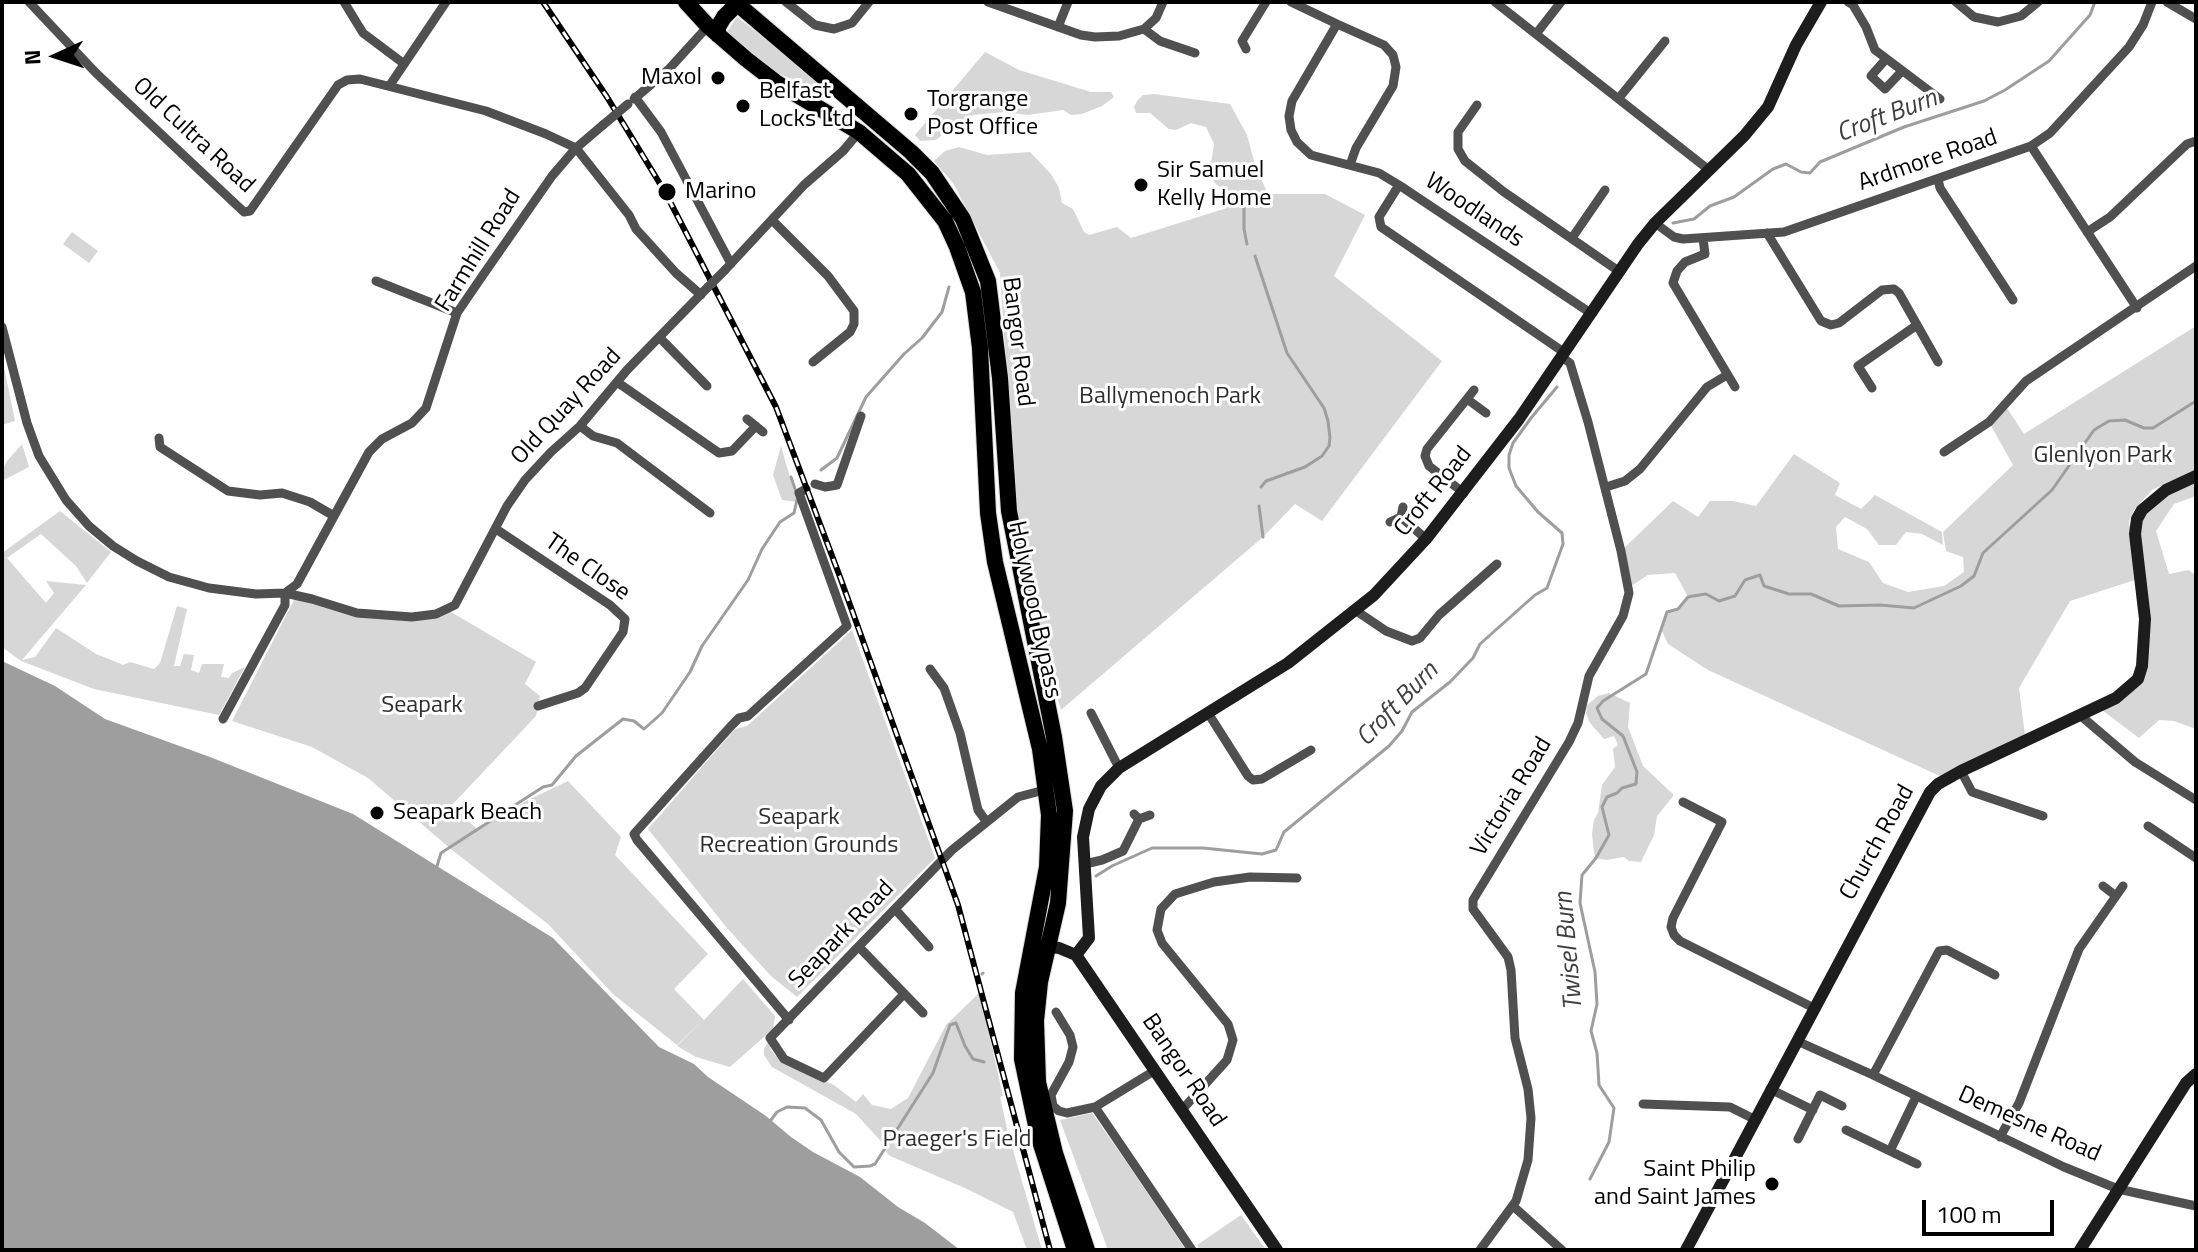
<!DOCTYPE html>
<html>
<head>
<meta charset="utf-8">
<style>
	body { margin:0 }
	#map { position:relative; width:2198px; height:1252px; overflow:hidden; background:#fff; font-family:"Titillium Web",sans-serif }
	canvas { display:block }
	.frame { position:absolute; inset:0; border:4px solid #000; pointer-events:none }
	.north { position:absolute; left:16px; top:16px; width:80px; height:80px; -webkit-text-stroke:6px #fff; paint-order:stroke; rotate:267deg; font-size:22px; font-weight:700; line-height:32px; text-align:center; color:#000 }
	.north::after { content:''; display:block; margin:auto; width:28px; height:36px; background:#000; clip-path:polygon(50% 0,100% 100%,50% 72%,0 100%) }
	.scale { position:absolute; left:1922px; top:1200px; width:132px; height:36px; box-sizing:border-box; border:4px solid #000; border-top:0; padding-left:10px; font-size:24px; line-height:28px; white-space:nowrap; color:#000; -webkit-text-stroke:6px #fff; paint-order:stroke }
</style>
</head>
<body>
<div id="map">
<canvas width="2198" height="1252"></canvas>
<div class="frame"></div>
<div class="north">N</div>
<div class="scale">100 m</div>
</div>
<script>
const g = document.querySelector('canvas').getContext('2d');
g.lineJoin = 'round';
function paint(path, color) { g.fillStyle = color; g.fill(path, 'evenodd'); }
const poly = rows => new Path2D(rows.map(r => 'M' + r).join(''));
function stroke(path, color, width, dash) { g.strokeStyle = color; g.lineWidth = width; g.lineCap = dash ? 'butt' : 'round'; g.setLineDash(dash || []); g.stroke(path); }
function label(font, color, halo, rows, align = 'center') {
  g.font = font + ' "Titillium Web",sans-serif'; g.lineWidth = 6; g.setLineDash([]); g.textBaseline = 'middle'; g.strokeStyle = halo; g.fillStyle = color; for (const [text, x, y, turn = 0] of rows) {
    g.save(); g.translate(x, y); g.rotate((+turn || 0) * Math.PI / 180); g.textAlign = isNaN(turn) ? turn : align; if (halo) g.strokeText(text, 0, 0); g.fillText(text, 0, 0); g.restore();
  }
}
const green = poly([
	[737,17,832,91,820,91,770,70,724,36],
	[985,52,1019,70,1091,92,1111,92,1114,97,1102,106,1082,114,1071,115,1063,110,1028,115,1004,112,973,115,949,129,936,140,920,141,915,135],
	[1154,94,1230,104,1247,135,1256,168,1268,194,1325,194,1365,215,1334,276,1442,361,1322,521,1295,504,1263,537,1061,710,1042,644,1015,499,1000,273,953,183,934,161,945,151,959,147,987,155,1030,152,1051,174,1059,188,1062,203,1073,209,1084,232,1089,235,1117,227,1131,238,1227,208,1222,189,1214,182,1210,170,1214,144,1206,127,1191,123,1176,130,1169,129,1150,113,1136,113,1134,107,1137,101,1143,95],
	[72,232,98,251,89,263,63,244],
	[2196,326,2196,470,2152,490,2134,510,2129,521,2138,579,2070,601,2019,688,2025,735,1942,777,1708,670,1668,644,1661,629,1667,612,1678,609,1688,597,1675,573,1648,575,1631,586,1621,551,1673,501,1698,517,1710,501,1732,501,1756,506,1794,454,1840,483,1835,495,1861,509,1875,495,1942,532,1943,545,1922,534,1906,532,1896,545,1879,545,1867,529,1845,517,1836,527,1838,549,1869,562,1883,583,1908,592,1944,586,1964,572,1963,557,1946,551,1943,532,2013,465,1989,422,2005,405,2024,434],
	[2,357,15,421,2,425],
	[22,444,29,467,2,481,2,470,7,461],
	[781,446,797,502,782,500,773,475],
	[2196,480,2196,496,2174,504,2156,531,2169,574,2189,570,2196,576,2196,729,2174,721,2159,720,2139,738,2102,710,2143,681,2138,527,2151,505],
	[60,511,111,552,87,583,76,566,41,534,7,558,46,603,54,593,46,581,86,585,22,660,35,657,56,628,96,654,114,661,123,665,130,662,154,669,160,663,177,606,187,609,174,666,180,666,184,654,194,655,191,670,199,673,202,664,224,664,221,677,229,678,232,673,245,667,219,715,94,689,21,661,2,647,2,553],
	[295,598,356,615,451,612,536,662,525,684,540,696,536,716,452,805,478,830,526,801,568,781,621,837,615,855,708,954,674,989,704,1020,743,979,775,1016,773,1029,730,1067,696,1057,677,1046,703,1020,677,1045,613,994,548,924,452,850,368,778,312,747,232,721],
	[852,630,935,858,797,997,771,976,727,928,648,829,735,729,747,726],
	[1609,693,1630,703,1628,727,1643,766,1674,795,1657,816,1654,835,1641,862,1629,861,1624,857,1606,860,1596,858,1594,853,1592,834,1594,820,1598,813,1602,785,1615,767,1613,749,1618,745,1614,736,1604,739,1590,723,1586,713,1587,705,1598,696],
	[980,992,1003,1096,1000,1097,1008,1133,1042,1250,1027,1250,1013,1212,967,1189,890,1156,886,1152,887,1148,856,1114,772,1067,764,1055,764,1049,769,1040,771,1050,776,1056,790,1066,834,1085,856,1102,863,1094,872,1105,891,1109,908,1098,946,1025],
	[1092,1113,1123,1157,1186,1250,1108,1250,1060,1120],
	[1241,1215,1266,1250,1200,1250,1197,1245]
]);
const water = poly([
	[2,661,55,686,105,719,210,757,353,814,553,938,659,1047,694,1064,708,1077,766,1116,791,1137,813,1152,860,1177,898,1207,925,1223,960,1250,2,1250]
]);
const stream = poly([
	[1244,202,1244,229,1247,244],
	[1673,223,1694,219,1710,206,1734,197,1773,169,1786,164,1801,172,1810,173,1820,162,1904,127,1984,101,2005,90,2049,61,2090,15,2095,2],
	[1255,256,1287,353,1324,408,1328,421,1330,438,1329,446,1322,456,1305,467,1266,481,1261,487],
	[821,470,837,458,866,397,904,354,922,338,942,312,949,287],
	[791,477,796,492],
	[1259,506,1263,537],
	[437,866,441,853,543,787,552,785,576,756,623,719,634,721,644,729,662,713,690,672,702,646,748,580,762,549,780,522,794,513,797,500],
	[1096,876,1112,866,1152,848,1203,848,1262,854,1276,850,1284,832,1389,746,1402,731,1412,712,1450,682,1473,658,1480,644,1535,595,1547,588,1563,544,1562,533,1538,512,1516,486,1509,468,1509,455,1513,443,1531,418,1557,387],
	[982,974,983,973],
	[771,1120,777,1112,787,1107,805,1108,821,1120,839,1152,854,1167,870,1166,875,1164,933,1073,950,1025,956,1023,965,1046,973,1059,984,1062],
	[1590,1179,1609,1142,1614,1108,1599,1085,1597,1053,1591,1031,1597,1004,1595,972,1580,903,1582,875,1596,858,1609,835,1602,807,1607,797,1617,793,1622,788,1636,784,1637,772,1623,736,1602,719,1597,708,1603,701,1646,674,1667,612,1678,609,1688,597,1693,596,1706,594,1719,601,1735,596,1745,580,1760,575,1764,586,1789,594,1811,594,1839,606,1880,605,1914,608,1961,586,1974,576,1983,553,2052,490,2094,430,2109,421,2125,420,2144,428,2153,428,2196,401]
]);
const street = poly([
	[29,2,96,73,244,212,250,211,338,85,347,80,360,79,486,111,546,134,576,148,629,215,636,229,676,273,701,295],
	[344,2,363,33,403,63],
	[786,2,815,25,834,29,852,23,869,2],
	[988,2,1081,35,1095,37,1119,36,1144,29,1156,18,1163,2],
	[1291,2,1337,24],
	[1495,2,1709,170],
	[1848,2,1853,5,1866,27,1875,50,1940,99],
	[1956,2,1974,17,1998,22,2021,16,2038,2],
	[2167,2,2196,19],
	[1058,27,1068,2],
	[1144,29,1160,41,1195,53],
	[1536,34,1561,2],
	[1246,49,1242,41,1266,2],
	[1886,59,1871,76,1885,89,1902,71],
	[390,85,446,2],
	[635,97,661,132,731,264],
	[1619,98,1665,41],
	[634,99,669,69,709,25],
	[1477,105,1458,132,1458,149,1465,161,1504,192,1620,272],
	[2031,146,2137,308],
	[1350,165,1356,148,1393,86,1396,67,1393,55,1384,45,1337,24,1292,101,1289,116,1291,130,1297,142,1311,155,1379,173,1399,185],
	[1938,179,1940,188,2013,300],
	[773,221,828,276,854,311,854,324,850,332,813,362],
	[1655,223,1674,237,1683,239,1784,232,2031,146,2050,133,2129,47,2143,25,2152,2],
	[2087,232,2110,217,2187,144,2196,141],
	[1767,233,1821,321,1831,325,1839,323,1882,290,1894,289,1899,293,1938,362],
	[1572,238,1605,190],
	[1703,238,1705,254,1685,262,1677,271,1673,283,1735,387],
	[725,270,804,185,843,151,859,132],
	[376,281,457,313],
	[2,327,27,423,39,456,66,500,89,526,113,546,137,561,169,577,209,588,256,594,285,593,312,599,357,613,412,617,436,614,455,605,507,506,525,480,551,452,580,426,627,370,708,287],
	[659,337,707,386],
	[1565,353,1381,227,1379,217,1399,185,1592,314],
	[617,382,719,453,732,451,756,426],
	[1872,388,1858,366,1917,325],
	[1467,399,1486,413],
	[747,419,763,432],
	[580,426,593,436,617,443,710,513],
	[159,438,160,447,228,491,260,495,282,493,310,502,334,516],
	[1944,452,1989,422,2026,381,2196,266],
	[815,484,825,487,837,485,861,416],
	[1606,487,1625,481,1640,469,1707,387,1727,375],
	[1464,493,1429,466,1425,456,1427,449,1474,390],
	[1401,517,1426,539],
	[1390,522,1401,517,1403,507],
	[496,529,610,605,625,619,623,632,585,688,578,693,538,706],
	[285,593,297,584,369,452,382,439,412,423,426,408,457,313,483,275,552,176,576,148,603,125],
	[1355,610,1386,631,1412,641,1420,638,1439,615,1497,564],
	[930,669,944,688,960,733,978,810,986,821],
	[1091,713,1119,768],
	[1208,713,1248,776,1253,780,1262,779,1311,750],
	[2081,716,2135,762,2196,800],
	[223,719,285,605,285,593],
	[1961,771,1972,792,2043,816],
	[1683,802,1722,822,1673,918,1671,927,1674,935,1680,941,1814,1008],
	[1134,814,1139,819,1150,815],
	[2148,826,2196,858],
	[1085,864,1102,860,1123,851,1139,819],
	[2103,886,2116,896],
	[895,909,929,947],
	[859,947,923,1013],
	[904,994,824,1078,784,1059,770,1038,952,850,1018,797,1048,789],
	[1056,1012,1070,1035,1073,1047,1069,1062,1051,1095,1053,1106,1059,1111,1067,1113,1095,1107,1154,1071],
	[789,1020,637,840,634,834,731,726,739,718,748,716,847,626,799,493,806,489],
	[1797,1041,1873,1075,2064,1167,2118,1189,2196,1206],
	[1873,1075,1939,951,1947,950,1995,975],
	[1770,1089,1813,1110],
	[1643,1104,1730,1107,1754,1119],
	[1095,1107,1192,1250],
	[1181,1111,1227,1060,1233,1040,1228,1024,1162,943,1157,930,1161,909,1175,894,1214,882,1250,877,1297,878],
	[1846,1130,1917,1164],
	[2000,1137,2019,1103,2079,949,2123,886],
	[1798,1139,1820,1095,1842,1106],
	[1890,1151,1916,1097],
	[1513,1206,1562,1250],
	[1480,1250,1516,1201,1528,1160,1531,1118,1528,1089,1515,1038,1511,970,1508,957,1473,909,1473,900,1569,742,1578,723,1589,676,1623,616,1629,593,1621,551,1588,422,1570,363,1562,357]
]);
const secondary = poly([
	[1043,946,1059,948,1076,955,1277,1250],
	[1076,955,1089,938,1083,837,1089,809,1101,786,1119,768,1288,663,1374,595,1426,539,1519,419,1638,244,1655,223,1744,136,1768,107,1796,45,1821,2],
	[1686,1250,1930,792,1938,784,1961,771,2116,698,2138,679,2142,666,2145,619,2135,534,2137,519,2142,510,2166,490,2196,476],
	[2080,1250,2186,1083,2196,1074]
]);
const highway = poly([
	[686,2,708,26,746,59,777,83,859,132,908,174,945,221,957,247,973,292,980,348,988,513,995,562,1040,749,1049,815,1047,867,1023,993,1022,1059,1038,1135,1075,1250],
	[735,2,911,152,932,173,963,219,988,281,1000,378,1009,511,1054,737,1065,811,1058,903,1040,982,1036,1021,1038,1082,1055,1153,1087,1250],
	[718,35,718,27,724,17,737,4]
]);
const rail = poly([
	[543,2,607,97,665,192,776,407,840,577,958,905,1050,1250]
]);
const streetBridge = poly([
	[603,125,628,104],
	[708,287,725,270]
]);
const markers = [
	[718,78,8,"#000"],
	[743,106,8,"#000"],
	[911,114,8,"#000"],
	[1141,185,8,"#000"],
	[667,192,10,"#000"],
	[377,813,8,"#000"],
	[1772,1184,8,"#000"]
];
const poiNames = [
	["Maxol",702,78,"right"],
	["Belfast",759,92],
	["Locks Ltd",759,120],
	["Torgrange",927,100],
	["Post Office",927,128],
	["Sir Samuel",1157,171],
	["Kelly Home",1157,199],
	["Marino",685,192],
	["Seapark Beach",393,813],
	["Saint Philip",1756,1170,"right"],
	["and Saint James",1756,1198,"right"]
];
const streetNames = [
	["Old Cultra Road",193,136,43],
	["Ardmore Road",1928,161,-19],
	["Woodlands",1474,211,34],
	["Farmhill Road",479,251,-58],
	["Bangor Road",1017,342,83],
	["Old Quay Road",567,407,-47],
	["Croft Road",1434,492,-51],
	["The Close",587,568,35],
	["Holywood Bypass",1034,610,78],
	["Victoria Road",1512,797,-59],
	["Church Road",1878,843,-61],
	["Seapark Road",842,935,-46],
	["Bangor Road",1183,1071,56],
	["Demesne Road",2029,1125,24]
];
const parkNames = [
	["Ballymenoch Park",1170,397],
	["Glenlyon Park",2103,456],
	["Seapark",422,706],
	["Seapark",799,818],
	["Recreation Grounds",799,846],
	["Praeger's Field",957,1140]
];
const waterNames = [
	["Croft Burn",1887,117,-21],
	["Croft Burn",1398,705,-46],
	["Twisel Burn",1570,951,-95]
];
paint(green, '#d7d7d7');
paint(water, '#9e9e9e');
stroke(stream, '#9e9e9e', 3);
stroke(highway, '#dbdbdb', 18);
stroke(street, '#505050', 9);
stroke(secondary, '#1d1d1d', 12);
stroke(highway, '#000', 16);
stroke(rail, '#000', 6);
stroke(rail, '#fff', 3, [9]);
stroke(streetBridge, '#505050', 9);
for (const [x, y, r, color] of markers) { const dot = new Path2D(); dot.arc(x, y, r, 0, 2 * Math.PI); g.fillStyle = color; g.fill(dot); stroke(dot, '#fff', 3); }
label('24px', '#000', '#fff', poiNames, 'left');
label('24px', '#000', '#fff', streetNames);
label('24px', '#2e2e2e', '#fff', parkNames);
label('italic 26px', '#3f3f3f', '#fff', waterNames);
</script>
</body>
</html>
